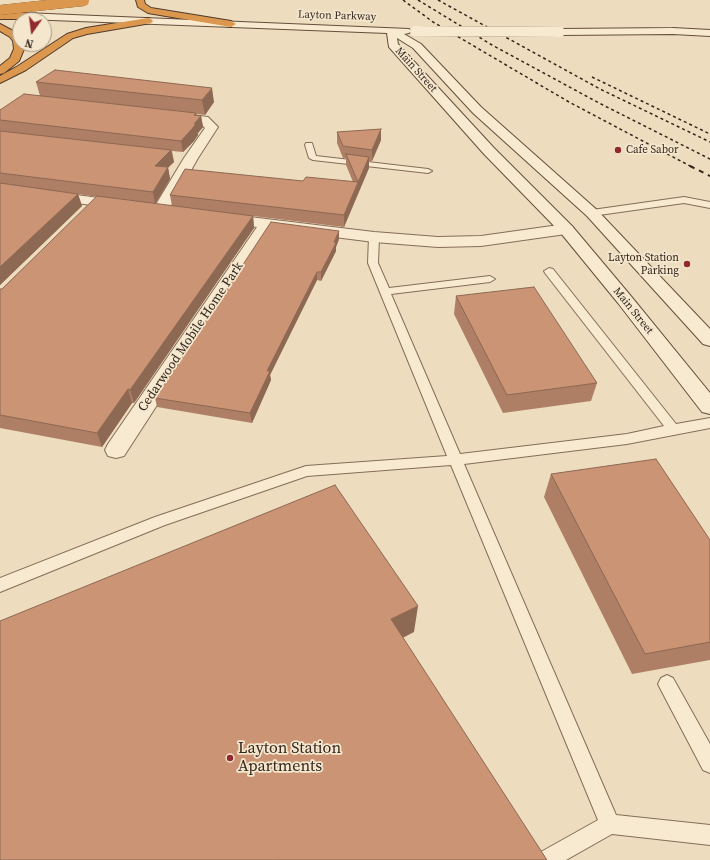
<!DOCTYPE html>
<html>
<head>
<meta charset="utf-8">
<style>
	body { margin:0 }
	#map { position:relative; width:710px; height:860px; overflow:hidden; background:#eddcbe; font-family:"Source Serif 4",serif }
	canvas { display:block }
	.north { position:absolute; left:12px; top:12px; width:40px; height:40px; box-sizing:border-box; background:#f4e7ce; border:1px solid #a79a87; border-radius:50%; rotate:194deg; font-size:11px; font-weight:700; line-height:16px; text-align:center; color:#34261c }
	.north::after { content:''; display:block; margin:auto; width:14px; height:18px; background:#92292f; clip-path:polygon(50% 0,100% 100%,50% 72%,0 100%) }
</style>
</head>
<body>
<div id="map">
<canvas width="710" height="860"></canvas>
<div class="north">N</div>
</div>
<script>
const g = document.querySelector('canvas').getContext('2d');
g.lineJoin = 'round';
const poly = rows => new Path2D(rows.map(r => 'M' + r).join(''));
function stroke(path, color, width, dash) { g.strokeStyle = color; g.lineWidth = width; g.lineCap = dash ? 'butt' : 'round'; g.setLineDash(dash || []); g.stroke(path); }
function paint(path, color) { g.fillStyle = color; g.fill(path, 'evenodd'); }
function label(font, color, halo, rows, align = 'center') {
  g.font = font + ' "Source Serif 4",serif'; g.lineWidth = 3.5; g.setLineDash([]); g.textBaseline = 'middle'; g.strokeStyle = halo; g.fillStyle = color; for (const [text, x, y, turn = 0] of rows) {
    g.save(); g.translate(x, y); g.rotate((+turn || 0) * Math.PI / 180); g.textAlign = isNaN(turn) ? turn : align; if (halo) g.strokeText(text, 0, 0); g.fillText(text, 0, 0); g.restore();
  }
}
const service = poly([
	[306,143,312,143,316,156,428,169,432,171,428,173,313,160,309,158,305,145,306,143],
	[684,197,710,202,710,208,684,203,592,216,588,213,592,210,684,197],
	[374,234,379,237,378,263,389,288,490,276,495,279,490,282,391,294,460,454,627,434,664,426,545,273,544,271,549,268,553,269,676,424,710,418,710,428,627,444,464,464,616,815,710,825,710,845,612,834,566,860,536,860,539,853,598,820,451,465,307,476,165,525,0,592,0,578,155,517,306,466,447,456,368,263,369,237,374,234],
	[667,675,673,678,710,744,710,773,703,770,661,690,658,684,661,678,667,675]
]);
const minor = poly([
	[173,113,208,117,218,127,198,158,168,211,165,214,160,216,155,214,152,211,184,158,205,128,200,123,169,120,167,117,169,114,173,113],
	[0,185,122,201,127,202,129,205,127,208,122,209,0,193,0,185],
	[225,214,374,232,438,237,481,236,566,224,572,226,574,229,572,232,566,234,481,246,438,247,374,242,271,229,124,456,116,458,108,456,105,450,108,444,257,227,220,222,217,219,220,216,225,214]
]);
const secondary = poly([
	[0,12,409,29,411,31,409,33,404,34,421,44,481,107,597,210,710,329,710,346,703,344,587,216,473,113,413,48,397,38,398,44,494,148,572,226,630,295,710,393,710,414,702,412,618,303,560,232,484,154,389,47,387,33,0,18,0,12],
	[673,28,710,30,710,36,673,34,560,35,555,32,560,29,673,28]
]);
const motorway = poly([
	[136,0,144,0,145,4,151,8,231,21,236,24,231,27,148,13,138,7,136,0],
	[0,13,36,13,41,16,36,19,0,19,0,13],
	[148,18,151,19,153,21,151,23,87,34,73,38,26,70,0,83,0,76,18,66,67,34,86,28,148,18],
	[0,24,17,33,20,37,20,44,23,44,24,49,19,61,4,73,0,74,0,66,10,58,14,49,13,41,10,37,0,31,0,24]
]);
const railFar1 = poly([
	[403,0,433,22,569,102,692,167],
	[418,0,492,45,599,103,710,159],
	[438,0,600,89,710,142],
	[592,77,710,134]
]);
const rail = poly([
	[690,166,710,176]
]);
const secondaryBridge = poly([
	[415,31,560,32]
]);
const motorwayBridge = poly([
	[0,10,84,1]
]);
const wall = poly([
	[55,70,214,102,205,115,196,114,196,115,201,116,203,127,198,133,198,135,194,141,183,152,172,151,174,162,168,168,170,179,156,204,172,206,170,195,303,181,353,182,346,165,346,158,343,158,337,143,337,132,381,140,372,161,369,161,369,168,344,227,253,216,254,228,134,403,132,403,102,447,0,428,0,289,2,289,97,197,78,194,82,206,0,285,0,110,40,96,36,82],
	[339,239,336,247,336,251,321,281,317,280,270,375,271,380,252,423,157,407,155,398],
	[456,296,597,383,591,401,503,413,454,314],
	[551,474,710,540,710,660,632,674,544,497]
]);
const shadedWall = poly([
	[212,88,214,102,205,115,202,100],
	[196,113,197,121,201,116,203,127,198,133,198,135,194,141,183,152,181,141],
	[381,129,381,140,372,161,372,150],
	[171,150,174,162,168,167,170,179,155,204,153,192,155,166],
	[369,157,369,168,344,227,344,215],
	[78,194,82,206,0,285,0,267],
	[253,216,254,228,134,403,130,390],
	[339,231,339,239,336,247,336,251,321,281,321,272],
	[317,272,317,280,270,375,271,380,252,423,250,413,267,371],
	[128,389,132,403,102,447,97,433],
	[418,606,414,632,389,645,391,619]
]);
const building = poly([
	[55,70,212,88,202,100,36,82,55,70],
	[24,94,196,113,194,115,201,116,194,124,196,124,192,129,181,141,0,120,0,110,24,94],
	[381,129,372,150,343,146,337,132,381,129],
	[0,131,171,150,155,166,168,167,153,192,0,173,0,131],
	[346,154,369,157,344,215,170,195,185,169,303,181,306,177,358,182,346,154],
	[0,183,78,194,0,267,0,183],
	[97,196,253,216,130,390,128,389,97,433,0,415,0,289,2,289,97,196],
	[271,222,339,231,334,242,336,243,321,272,317,272,267,371,270,371,250,413,155,398,271,222],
	[534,287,597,383,507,395,456,296,534,287],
	[656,459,710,540,710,642,645,654,551,474,656,459],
	[335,485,418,606,391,619,547,860,0,860,0,621,335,485]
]);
const markers = [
	[618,150,4,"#92292f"],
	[687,264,4,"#92292f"],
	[230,758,4,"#92292f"]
];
const farStreetnames = [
	["Layton Parkway",337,16,2],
	["Main Street",416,70,48],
	["Main Street",633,311,51]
];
const farPoinames = [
	["Cafe Sabor",626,150],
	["Layton Station",679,258,"right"],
	["Parking",679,271,"right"]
];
const streetNames = [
	["Cedarwood Mobile Home Park",191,337,-56]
];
const nearPoinames = [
	["Layton Station",238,749],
	["Apartments",238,767]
];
stroke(service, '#856d58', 2);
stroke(minor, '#856d58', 2);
stroke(secondary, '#664e3b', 2);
stroke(motorway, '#523c2c', 2);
paint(service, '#f8ead1');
paint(minor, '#f8ead1');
paint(secondary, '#f8ead1');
paint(motorway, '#dc974f');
stroke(railFar1, '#34261c', 1.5, [3, 3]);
stroke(rail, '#34261c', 2, [5, 5]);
stroke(secondaryBridge, '#664e3b', 10, []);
stroke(motorwayBridge, '#523c2c', 10, []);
stroke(secondaryBridge, '#f8ead1', 10);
stroke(motorwayBridge, '#dc974f', 10);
paint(wall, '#ae7f65');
paint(shadedWall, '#8d6852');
paint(building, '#ca9475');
stroke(building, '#8d6852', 1);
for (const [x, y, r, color] of markers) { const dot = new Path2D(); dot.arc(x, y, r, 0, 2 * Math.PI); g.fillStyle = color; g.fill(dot); stroke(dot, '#f4e7ce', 1.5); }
label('11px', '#34261c', '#f4e7ce', farStreetnames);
label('11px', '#34261c', '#f4e7ce', farPoinames, 'left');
label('13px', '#34261c', '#f4e7ce', streetNames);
label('16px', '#34261c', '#f4e7ce', nearPoinames, 'left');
</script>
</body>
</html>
